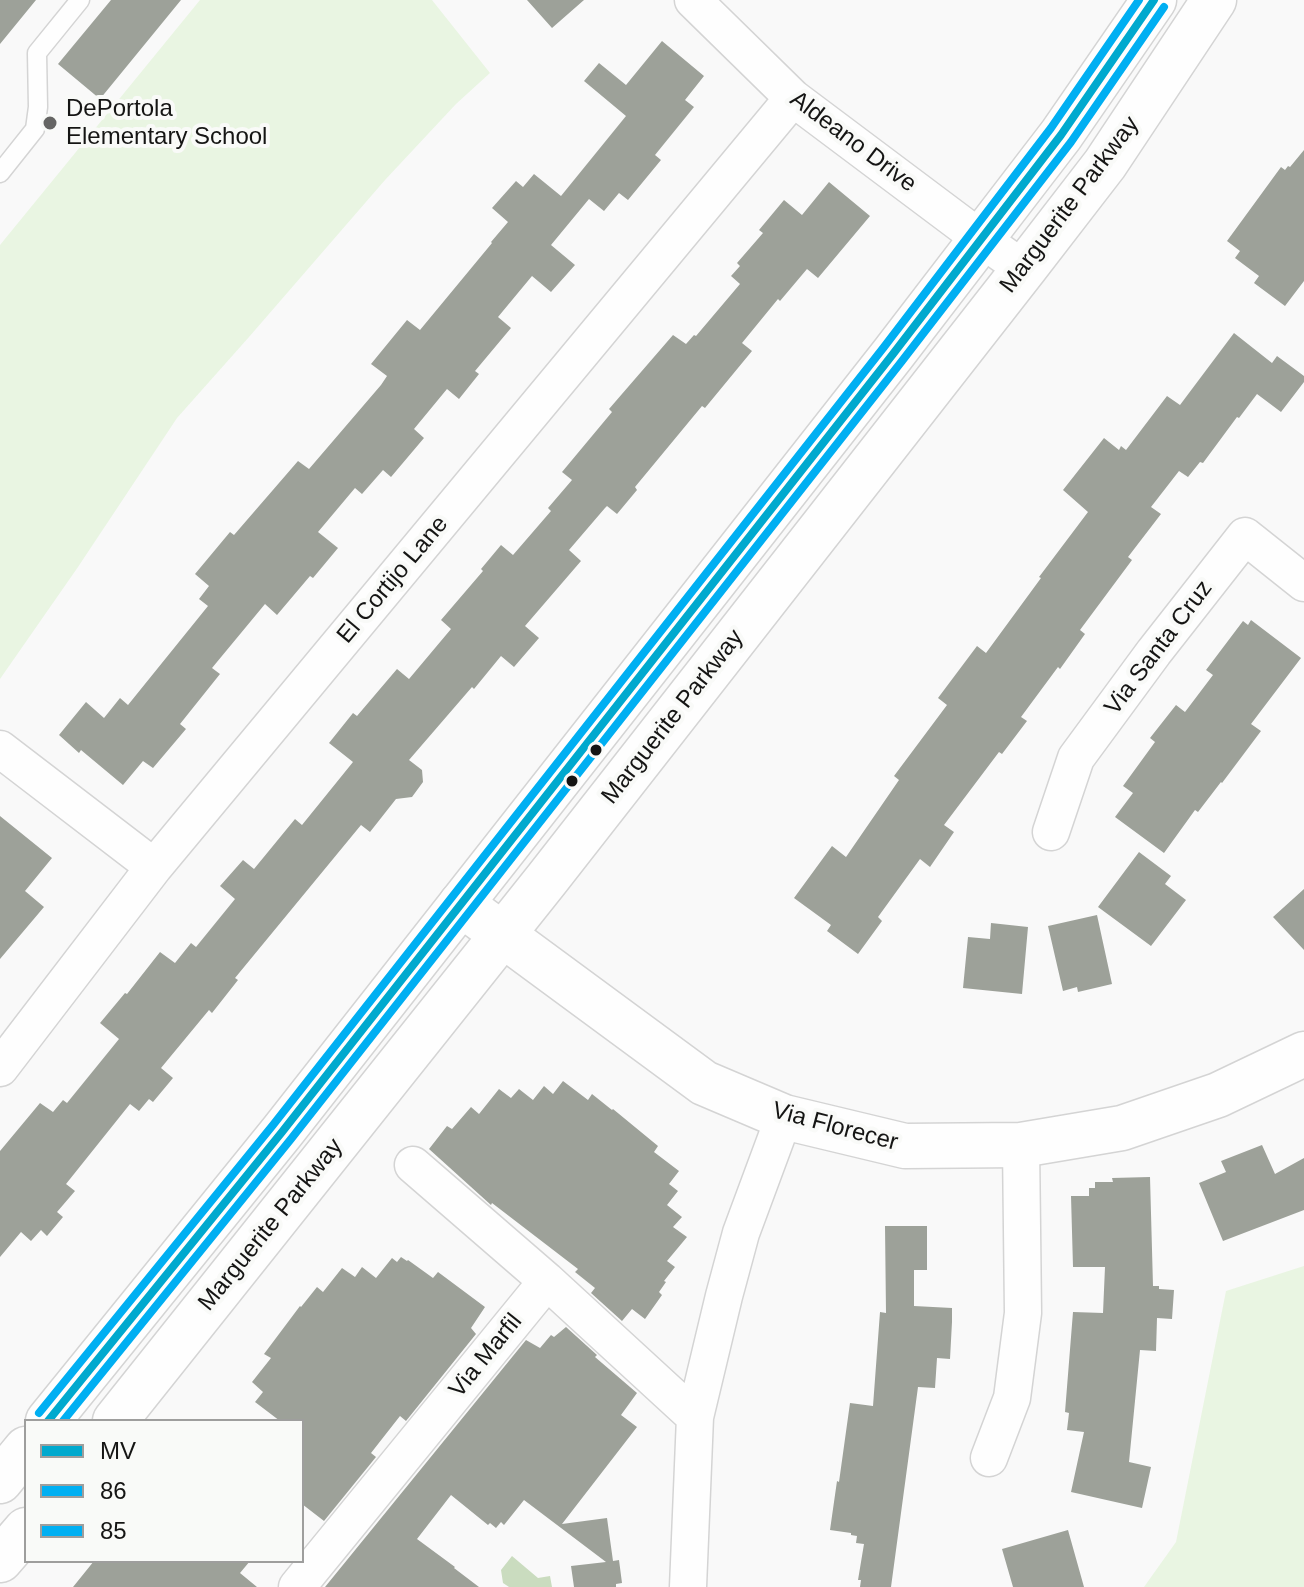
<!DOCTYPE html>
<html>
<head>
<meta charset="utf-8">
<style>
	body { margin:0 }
	#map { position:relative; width:1304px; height:1587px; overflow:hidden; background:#f9f9f9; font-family:Helvetica,sans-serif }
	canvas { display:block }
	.legend { position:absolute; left:24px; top:1419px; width:280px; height:144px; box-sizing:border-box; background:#f9faf8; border:2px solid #9e9e9d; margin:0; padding:10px 14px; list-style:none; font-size:24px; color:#151514 }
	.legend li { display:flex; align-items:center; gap:16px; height:40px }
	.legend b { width:40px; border:2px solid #9e9e9d }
</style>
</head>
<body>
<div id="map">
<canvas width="1304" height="1587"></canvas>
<ul class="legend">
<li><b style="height:10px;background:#00a9ce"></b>MV</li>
<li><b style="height:10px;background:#00aff2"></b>86</li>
<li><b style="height:10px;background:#00aff2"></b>85</li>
</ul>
</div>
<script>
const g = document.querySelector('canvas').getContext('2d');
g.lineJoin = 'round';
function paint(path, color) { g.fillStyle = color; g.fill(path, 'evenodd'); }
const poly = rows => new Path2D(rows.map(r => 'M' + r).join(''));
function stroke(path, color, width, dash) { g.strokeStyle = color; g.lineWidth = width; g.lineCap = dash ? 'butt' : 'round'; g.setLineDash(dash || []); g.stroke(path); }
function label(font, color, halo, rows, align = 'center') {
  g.font = font + ' Helvetica,sans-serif'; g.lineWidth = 8; g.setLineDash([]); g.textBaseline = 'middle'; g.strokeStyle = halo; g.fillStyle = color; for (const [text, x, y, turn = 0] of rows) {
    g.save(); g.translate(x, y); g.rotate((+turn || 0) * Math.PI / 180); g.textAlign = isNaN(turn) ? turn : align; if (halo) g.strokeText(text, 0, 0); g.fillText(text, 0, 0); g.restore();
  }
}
const green = poly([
	[200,0,432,0,490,73,456,104,385,180,249,337,177,418,78,567,0,679,0,245],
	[1304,1266,1304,1587,1144,1587,1176,1542,1226,1291]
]);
const water = poly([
	[512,1556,538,1578,550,1576,552,1587,509,1587,503,1583,501,1570]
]);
const building = poly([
	[0,0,36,0,0,44],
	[111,0,181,0,100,99,58,64],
	[527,0,584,0,552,28],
	[662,41,704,76,685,100,694,107,655,155,661,160,628,200,619,193,604,211,589,199,551,245,575,265,551,292,532,276,498,317,511,328,475,371,479,374,459,399,447,389,414,429,424,438,391,477,383,470,362,494,355,488,318,532,338,548,313,578,310,576,277,615,265,604,212,668,220,674,180,724,186,729,153,768,143,761,123,785,81,750,79,753,59,735,86,702,104,718,120,698,128,705,208,606,199,599,209,586,195,574,230,532,234,535,298,461,309,469,381,385,387,376,371,364,407,320,420,330,492,243,491,242,508,222,492,208,516,181,523,187,534,174,561,196,626,116,584,81,599,63,626,85],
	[1304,150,1304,281,1285,306,1254,283,1259,276,1235,258,1240,251,1227,241,1281,167,1285,170,1288,166,1290,167],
	[829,182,870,216,818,278,807,269,780,301,778,299,742,343,752,351,705,408,702,406,635,487,637,490,617,514,607,506,605,508,569,550,581,561,525,626,539,638,514,667,501,656,474,689,472,687,409,760,422,770,423,782,412,797,396,799,370,832,361,825,235,978,238,980,212,1013,209,1010,161,1068,173,1078,153,1102,149,1099,139,1111,130,1104,66,1184,75,1191,57,1212,63,1217,47,1236,41,1230,31,1241,21,1232,0,1257,0,1151,40,1103,53,1112,63,1100,67,1103,119,1039,100,1023,125,993,127,994,160,952,175,963,191,943,196,947,235,899,220,886,243,860,254,869,295,819,302,825,353,762,329,743,353,713,357,716,397,669,409,679,451,629,441,620,483,571,481,569,501,545,513,555,551,511,548,508,572,480,562,472,612,412,609,409,673,335,686,344,694,335,696,336,740,284,731,276,740,266,737,263,763,233,759,230,784,200,802,215],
	[1234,333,1272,363,1277,356,1304,376,1304,382,1281,412,1257,394,1239,418,1237,417,1203,463,1200,462,1188,477,1179,471,1151,507,1161,514,1128,557,1132,560,1080,630,1085,634,1060,669,1058,667,1021,717,1027,721,1002,754,999,752,944,825,954,832,930,867,920,859,878,917,882,921,858,954,827,931,831,925,794,898,832,846,846,857,899,780,894,776,947,705,938,698,977,646,986,653,1041,578,1039,577,1088,512,1063,490,1104,438,1119,450,1121,446,1126,450,1167,396,1180,405],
	[1251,620,1301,658,1251,724,1261,731,1222,783,1221,782,1198,812,1195,810,1164,853,1115,817,1133,793,1123,786,1155,742,1150,738,1176,705,1185,712,1213,675,1206,670,1243,621,1248,625],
	[0,816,52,858,25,891,44,907,0,959],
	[1139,852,1171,876,1165,884,1186,900,1151,946,1098,907],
	[1304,889,1304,950,1273,917],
	[1097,915,1112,984,1078,992,1077,987,1063,991,1048,926],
	[991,923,1028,927,1022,994,963,988,968,937,990,939],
	[563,1081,588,1100,592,1094,612,1110,613,1109,658,1146,654,1152,679,1171,669,1184,678,1191,667,1205,682,1217,673,1227,687,1237,667,1261,675,1267,664,1281,666,1282,659,1292,662,1295,645,1319,632,1309,622,1321,591,1293,595,1288,575,1272,578,1269,492,1203,491,1205,429,1149,447,1126,452,1129,471,1107,479,1114,499,1089,511,1098,519,1089,533,1100,544,1086,553,1094],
	[1262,1145,1275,1174,1304,1158,1304,1210,1223,1241,1199,1183,1226,1172,1221,1161],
	[1150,1177,1153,1286,1159,1286,1159,1289,1174,1290,1172,1319,1157,1318,1156,1351,1140,1350,1129,1462,1151,1467,1142,1508,1071,1492,1084,1432,1067,1430,1069,1413,1065,1412,1073,1312,1103,1313,1105,1267,1073,1267,1071,1196,1089,1196,1089,1188,1095,1188,1095,1182,1113,1182,1112,1178],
	[885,1226,927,1226,927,1270,914,1270,914,1306,952,1308,952,1322,950,1359,937,1358,935,1388,918,1387,891,1587,860,1587,861,1580,858,1580,864,1544,856,1543,857,1536,851,1535,851,1533,830,1530,837,1481,839,1482,850,1403,873,1406,880,1312,886,1313],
	[401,1257,407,1261,408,1260,433,1278,438,1272,485,1307,471,1328,476,1334,406,1421,400,1416,371,1453,376,1457,324,1521,302,1504,302,1421,280,1421,255,1402,263,1392,252,1382,271,1358,264,1354,300,1306,301,1307,317,1287,323,1292,342,1268,355,1277,362,1267,376,1278,392,1258,397,1262],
	[566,1327,597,1355,595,1357,637,1393,621,1415,637,1427,562,1524,607,1518,613,1561,619,1560,622,1583,616,1584,616,1587,574,1587,571,1566,606,1562,524,1500,504,1525,501,1522,496,1528,490,1523,488,1525,451,1495,417,1539,455,1567,454,1568,479,1587,325,1587,526,1340,540,1348,551,1335,554,1337],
	[1068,1530,1084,1587,1013,1587,1002,1549],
	[94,1561,250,1561,240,1573,257,1587,73,1587]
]);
const lane = poly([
	[0,173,35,129,38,107,37,53,80,0]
]);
const street = poly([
	[693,0,793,98,981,239,1024,269],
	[0,749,154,867],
	[1051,832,1076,758,1154,652,1245,536,1304,583],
	[0,1068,154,867,793,98],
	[413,1165,547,1281,695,1417],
	[989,1458,1012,1398,1023,1313,1021,1145],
	[297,1587,547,1281],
	[688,1587,695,1417,724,1296,741,1233,784,1117]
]);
const secondary = poly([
	[461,904,704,1083,784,1117,905,1146,1021,1145,1122,1128,1218,1095,1304,1054]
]);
const primary = poly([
	[48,1421,282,1132,893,354,1061,135,1154,0],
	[115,1421,547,879,1024,269,1105,164,1214,0],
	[0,1481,26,1449],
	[0,1560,26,1530]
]);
const bus1 = poly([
	[48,1421,282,1132,893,354,1061,135,1154,0]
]);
const bus2 = poly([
	[63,1421,291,1139,902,361,1071,142,1164,7]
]);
const bus3 = poly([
	[39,1413,273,1125,884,347,1051,128,1139,0]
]);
const markers = [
	[50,123,8,"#656564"],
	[596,750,7,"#151514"],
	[572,781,7,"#151514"]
];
const poiNames = [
	["DePortola",66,109],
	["Elementary School",66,137]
];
const streetNames = [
	["Aldeano Drive",853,142,37],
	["Marguerite Parkway",1070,205,-53],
	["El Cortijo Lane",393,580,-50],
	["Via Santa Cruz",1159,648,-53],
	["Marguerite Parkway",673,717,-52],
	["Via Florecer",835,1127,15],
	["Marguerite Parkway",271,1225,-51],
	["Via Marfil",486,1356,-51]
];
paint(green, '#e9f5e2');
paint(water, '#cadcbf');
paint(building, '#9da199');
stroke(lane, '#d4d4d4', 21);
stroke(street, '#d4d4d4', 39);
stroke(secondary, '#d4d4d4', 47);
stroke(primary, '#d4d4d4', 47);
stroke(lane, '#fefefe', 18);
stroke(street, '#fefefe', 36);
stroke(secondary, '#fefefe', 44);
stroke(primary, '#fefefe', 44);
stroke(bus1, '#00a9ce', 8);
stroke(bus2, '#00aff2', 8);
stroke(bus3, '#00aff2', 8);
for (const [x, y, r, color] of markers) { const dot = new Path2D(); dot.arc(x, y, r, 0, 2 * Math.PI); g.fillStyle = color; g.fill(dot); stroke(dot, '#f9faf8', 3); }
label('24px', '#151514', '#f9faf8', poiNames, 'left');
label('24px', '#151514', '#f9faf8', streetNames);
</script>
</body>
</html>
